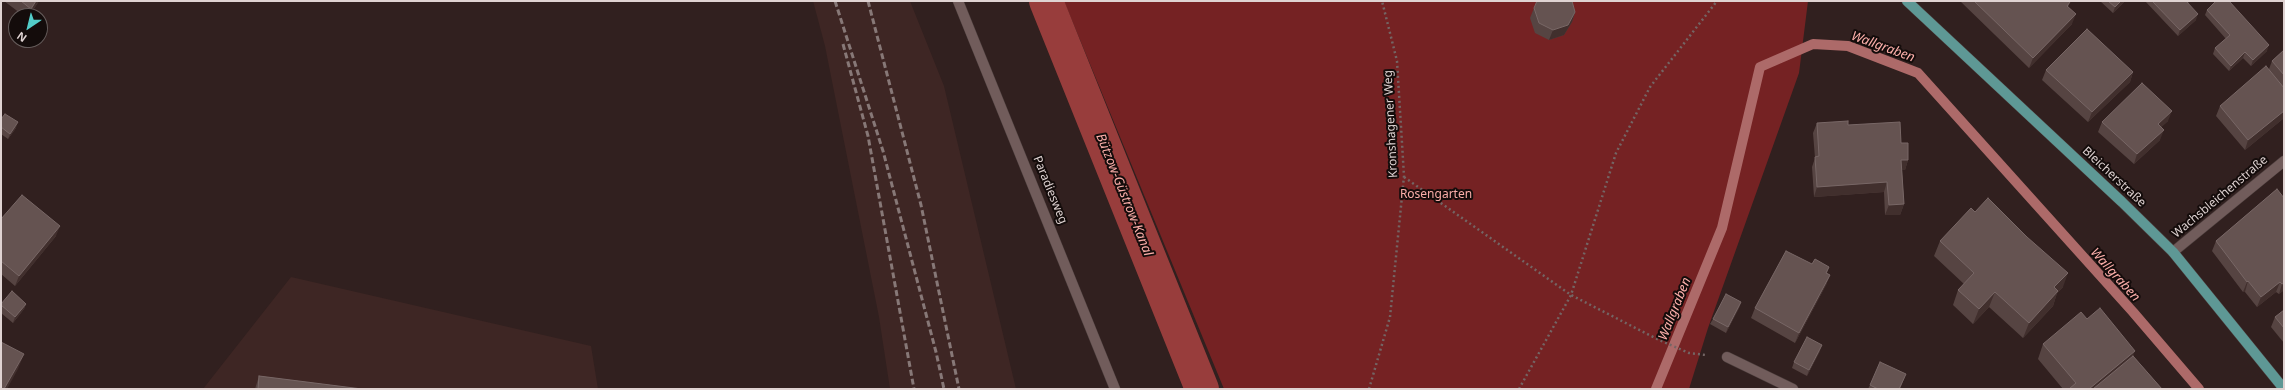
<!DOCTYPE html>
<html>
<head>
<meta charset="utf-8">
<style>
	body { margin:0 }
	#map { position:relative; width:2285px; height:390px; overflow:hidden; background:#31201f; font-family:"Noto Sans",sans-serif }
	canvas { display:block }
	.frame { position:absolute; inset:0; border:2px solid #dfd3d2; pointer-events:none }
	.north { position:absolute; left:8px; top:8px; width:40px; height:40px; box-sizing:border-box; background:#140c0b; border:1px solid #655c5b; border-radius:50%; rotate:215deg; font-size:11px; font-weight:700; line-height:16px; text-align:center; color:#dfd3d2 }
	.north::after { content:''; display:block; margin:auto; width:14px; height:18px; background:#53cdc9; clip-path:polygon(50% 0,100% 100%,50% 72%,0 100%) }
</style>
</head>
<body>
<div id="map">
<canvas width="2285" height="390"></canvas>
<div class="frame"></div>
<div class="north">N</div>
</div>
<script>
const g = document.querySelector('canvas').getContext('2d');
g.lineJoin = 'round';
function paint(path, color) { g.fillStyle = color; g.fill(path, 'evenodd'); }
const poly = rows => new Path2D(rows.map(r => 'M' + r).join(''));
function stroke(path, color, width, dash) { g.strokeStyle = color; g.lineWidth = width; g.lineCap = dash ? 'butt' : 'round'; g.setLineDash(dash || []); g.stroke(path); }
function label(font, color, halo, rows, align = 'center') {
  g.font = font + ' "Noto Sans",sans-serif'; g.lineWidth = 4; g.setLineDash([]); g.textBaseline = 'middle'; g.strokeStyle = halo; g.fillStyle = color; for (const [text, x, y, turn = 0] of rows) {
    g.save(); g.translate(x, y); g.rotate((+turn || 0) * Math.PI / 180); g.textAlign = isNaN(turn) ? turn : align; if (halo) g.strokeText(text, 0, 0); g.fillText(text, 0, 0); g.restore();
  }
}
const built = poly([
	[813,1,910,1,944,86,1016,389,890,389,879,317,825,46],
	[291,277,591,346,598,389,203,389]
]);
const green = poly([
	[1064,1,1808,1,1799,73,1708,328,1689,389,1224,389]
]);
const stream = poly([
	[1656,389,1722,228,1760,67,1813,44,1848,46,1918,73,2133,312,2199,389]
]);
const canal = poly([
	[1046,1,1202,389]
]);
const path = poly([
	[1404,177,1571,295,1659,340,1689,353,1706,355],
	[1369,389,1390,317,1404,176,1397,61,1382,1],
	[1519,389,1571,295,1616,153,1650,87,1717,1]
]);
const minor = poly([
	[958,1,1115,389],
	[2173,252,2284,161],
	[1727,357,1793,389]
]);
const major = poly([
	[1907,1,2122,202,2173,252,2284,389]
]);
const rail = poly([
	[835,1,883,151,936,352,944,389],
	[868,1,921,205,959,389],
	[843,44,868,136,914,389]
]);
const wall = poly([
	[4,1,39,1,29,16,24,16],
	[1960,1,2069,1,2070,2,2068,7,2072,24,2029,68],
	[2100,1,2125,1,2113,13],
	[2145,1,2190,1,2188,3,2196,20,2178,36],
	[1534,8,1575,12,1572,22,1564,35,1549,40,1535,33,1530,18],
	[2207,10,2267,51,2251,66,2243,58,2229,71,2213,54,2215,48,2226,39,2205,15],
	[2284,50,2284,118,2245,150,2216,116,2220,106,2269,69,2272,61],
	[2046,70,2133,72,2130,82,2088,122,2042,80],
	[1,119,16,128,8,139,1,134],
	[2168,121,2161,127,2160,140,2134,164,2098,132,2102,122],
	[1817,123,1848,125,1901,143,1908,160,1905,170,1902,170,1904,204,1900,215,1885,215,1884,192,1814,197,1812,167,1815,158,1813,133],
	[2277,189,2284,290,2279,294,2276,292,2257,307,2245,292,2243,292,2212,251,2216,241],
	[1975,212,2063,287,2057,293,2053,306,2023,338,1989,307,1973,324,1953,305,1958,290,1964,284,1934,256,1940,241],
	[1,219,56,236,15,286,1,274],
	[1812,264,1829,267,1827,273,1830,275,1826,285,1795,343,1751,318,1755,308],
	[1741,302,1739,308,1726,333,1710,324,1713,319],
	[1,304,26,304,24,309,13,323,1,313],
	[2284,310,2284,343,2271,327,2275,317],
	[2087,319,2133,356,2162,389,2063,389,2038,359,2043,344],
	[1820,351,1807,376,1792,368,1794,362],
	[1906,374,1900,389,1868,389,1870,385],
	[259,376,362,389,255,389]
]);
const shadedWall = poly([
	[36,1,39,1,29,16,28,16,31,9],
	[2121,1,2125,1,2113,13,2115,7],
	[1575,12,1572,22,1564,35,1549,40,1553,30],
	[2076,14,2072,24,2029,68,2033,58],
	[2198,14,2196,20,2178,36,2180,30],
	[2269,45,2267,51,2251,66,2253,60],
	[2245,52,2243,58,2229,71,2231,66],
	[2133,72,2130,82,2088,122,2092,112],
	[2172,111,2168,121,2154,134,2158,124],
	[2284,111,2284,118,2245,150,2248,140],
	[18,122,16,128,8,139,10,134],
	[2164,130,2160,140,2134,164,2137,154],
	[1901,160,1908,160,1905,170,1898,170],
	[1887,182,1884,192,1814,197,1817,187],
	[1904,204,1900,215,1885,215,1889,205],
	[60,226,56,236,15,286,19,276],
	[2068,273,2063,287,2057,293,2053,306,2023,338,2029,323,2054,287],
	[1830,275,1826,285,1795,343,1799,333],
	[2248,281,2245,292,2243,292,2247,282],
	[2280,282,2276,292,2257,307,2261,297],
	[2284,283,2284,290,2279,294,2282,284],
	[1995,292,1989,307,1973,324,1979,309],
	[1741,302,1739,308,1726,333,1728,327],
	[26,304,24,309,13,323,15,317],
	[1822,345,1820,351,1807,376,1809,370],
	[2135,351,2129,366,2101,389,2089,389],
	[24,354,18,369,7,389,4,389]
]);
const building = poly([
	[21,1,36,1,31,9,21,1],
	[1537,1,1572,1,1575,12,1568,25,1553,30,1539,23,1534,8,1537,1],
	[1974,1,2069,1,2070,2,2067,6,2076,14,2033,58,1974,1],
	[2108,1,2121,1,2115,7,2108,1],
	[2152,1,2186,1,2198,14,2180,30,2152,1],
	[2216,1,2229,1,2269,45,2253,60,2245,52,2231,66,2215,48,2230,35,2207,10,2216,1],
	[2087,29,2133,72,2092,112,2046,70,2087,29],
	[2284,50,2284,75,2272,61,2284,50],
	[2266,66,2284,88,2284,111,2248,140,2220,106,2266,66],
	[2142,83,2172,111,2158,124,2164,130,2137,154,2102,122,2142,83],
	[5,114,18,122,10,134,1,127,1,119,5,114],
	[1848,121,1848,125,1900,122,1901,143,1908,143,1908,160,1901,160,1904,204,1889,205,1887,182,1817,187,1815,157,1819,156,1817,123,1848,121],
	[2277,189,2284,198,2284,283,2282,284,2280,282,2261,297,2248,281,2247,282,2216,241,2277,189],
	[22,195,60,226,19,276,1,261,1,219,22,195],
	[1988,198,2027,237,2068,273,2054,287,2058,291,2029,323,1995,292,1979,309,1958,290,1974,273,1940,241,1971,208,1975,212,1988,198],
	[1786,251,1812,264,1815,259,1829,267,1826,273,1830,275,1799,333,1755,308,1786,251],
	[12,291,26,304,15,317,1,305,1,304,12,291],
	[1726,294,1741,302,1728,327,1713,319,1726,294],
	[2100,308,2135,351,2089,389,2069,389,2076,383,2043,344,2081,312,2087,319,2100,308],
	[2284,310,2284,328,2275,317,2284,310],
	[1807,337,1822,345,1809,370,1794,362,1807,337],
	[1,342,24,354,4,389,1,389,1,342],
	[2133,356,2162,389,2093,389,2133,356],
	[1880,362,1906,374,1899,389,1878,389,1870,385,1880,362],
	[259,376,362,389,258,389,259,376]
]);
const streetNames = [
	["Kronshagener Weg",1391,124,-93],
	["Bleicherstraße",2114,177,43],
	["Paradiesweg",1050,190,68],
	["Wachsbleichenstraße",2220,197,-40]
];
const parkNames = [
	["Rosengarten",1436,195]
];
const waterNames = [
	["Wallgraben",1883,47,20],
	["Bützow-Güstrow-Kanal",1124,195,68],
	["Wallgraben",2115,275,48],
	["Wallgraben",1675,309,-68]
];
paint(built, '#3e2624');
paint(green, '#752223');
stroke(stream, '#ad6a69', 10);
stroke(canal, '#983d3c', 34);
stroke(minor, '#4c3e3d', 11);
stroke(major, '#4c3e3d', 11);
stroke(path, '#746564', 2.5, [2, 3]);
stroke(minor, '#715c5b', 10);
stroke(major, '#5e9895', 10);
stroke(rail, '#877877', 3, [6, 3]);
paint(wall, '#564442');
paint(shadedWall, '#412f2d');
paint(building, '#655351');
stroke(building, '#786766', 1);
label('12px', '#dfd3d2', '#140c0b', streetNames);
label('12px', '#faada8', '#140c0b', parkNames);
label('italic 13px', '#fcafaa', '#140c0b', waterNames);
</script>
</body>
</html>
